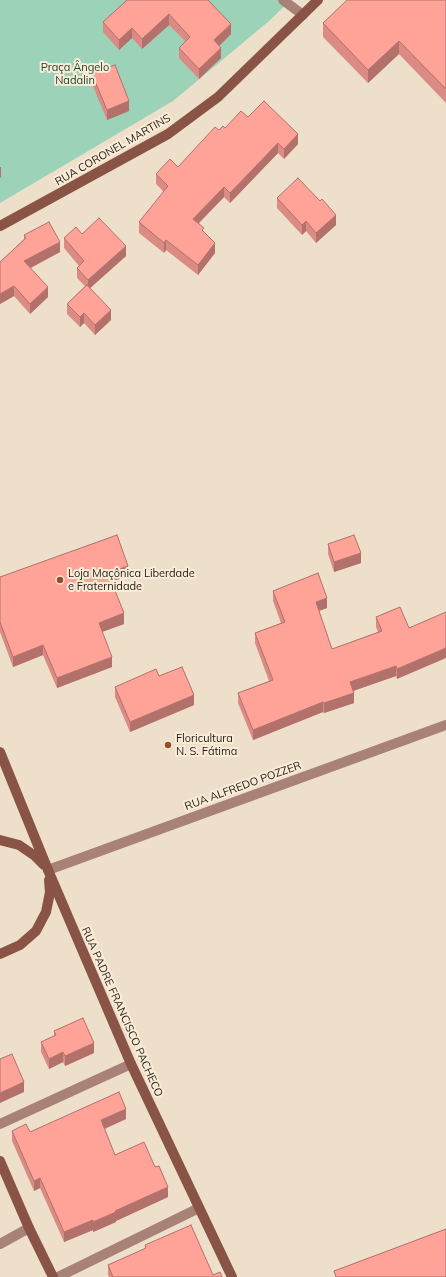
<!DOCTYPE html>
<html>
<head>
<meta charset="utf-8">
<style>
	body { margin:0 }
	canvas { display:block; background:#eedfcb }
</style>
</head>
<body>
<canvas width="446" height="1277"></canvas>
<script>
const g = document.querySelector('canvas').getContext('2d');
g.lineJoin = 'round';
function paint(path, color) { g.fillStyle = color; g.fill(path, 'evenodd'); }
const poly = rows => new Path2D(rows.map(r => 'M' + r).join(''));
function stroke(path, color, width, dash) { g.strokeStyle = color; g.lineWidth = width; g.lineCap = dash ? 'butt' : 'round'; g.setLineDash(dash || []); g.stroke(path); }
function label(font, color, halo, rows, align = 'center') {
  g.font = font + ' Mulish,sans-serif'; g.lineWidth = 4; g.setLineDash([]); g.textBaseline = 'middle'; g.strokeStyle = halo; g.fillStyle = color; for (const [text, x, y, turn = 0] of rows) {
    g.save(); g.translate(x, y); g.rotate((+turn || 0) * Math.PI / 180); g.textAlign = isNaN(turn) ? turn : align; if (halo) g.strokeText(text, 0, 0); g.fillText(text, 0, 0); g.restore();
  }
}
const green = poly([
	[0,0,291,0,269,21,173,101,0,203]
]);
const street = poly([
	[283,0,303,15],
	[48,870,446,725],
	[0,1124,131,1064],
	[0,1244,29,1228],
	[58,1277,199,1208]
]);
const secondary = poly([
	[0,226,168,134,218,97,318,0],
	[0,752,48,870,131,1064,232,1277],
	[0,840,19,845,35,856,44,865],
	[0,954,20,945,36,931,46,912,50,892,49,880],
	[0,1161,29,1228,53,1277]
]);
const wall = poly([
	[127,0,231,34,219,46,221,58,199,79,179,58,179,48,185,41,169,25,142,49,132,38,119,50,103,32,103,22],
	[446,0,446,103,399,54,368,83,323,37,323,23],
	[92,74,129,111,107,120,92,84],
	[248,117,298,144,284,159,278,153,230,203,224,197,199,223,204,232,215,253,198,275,166,250,164,253,139,233,139,222,164,192,156,184,156,174,178,167,219,130],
	[277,198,336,225,316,243,306,231,302,235,277,208],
	[82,234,126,256,90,288,111,320,95,335,84,323,80,327,67,314,67,304,85,286,77,278,77,268,79,266,64,248,64,238],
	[24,235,60,252,31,268,48,297,30,314,14,296,0,304,0,262,24,239],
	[328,544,361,563,334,572,328,554],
	[128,576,112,581,124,624,102,632,112,667,57,688,43,655,13,667,0,632,0,577],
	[273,591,327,608,319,611,332,649,378,632,376,627,376,617,400,607,397,679,396,676,353,691,354,703,324,713,323,712,253,740,238,703,238,693,269,681,255,643,255,633,281,623,273,601],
	[159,676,194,705,130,732,115,697,115,687],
	[54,1031,94,1053,65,1066,63,1062,49,1069,41,1052,41,1042,54,1036],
	[126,1119,105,1129,115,1155,155,1167,168,1197,116,1221,116,1222,93,1232,93,1230,64,1242,40,1188,34,1191,12,1141,12,1131,30,1132],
	[145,1245,213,1275,222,1277,109,1277,108,1275,108,1265,145,1249]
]);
const shadedWall = poly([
	[169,14,169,25,142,49,142,39],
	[231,24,231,34,214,51,214,40],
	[132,28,132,38,119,50,119,40],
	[399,41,399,54,368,83,368,70],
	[221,48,221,58,199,79,199,69],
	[129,101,129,111,107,120,107,110],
	[298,134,298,144,284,159,284,149],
	[278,143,278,153,230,203,230,193],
	[0,167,1,167,1,177,0,178],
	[224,187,224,197,193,229,193,219],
	[336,215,336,225,316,243,316,233],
	[306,221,306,231,302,235,302,225],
	[166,240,166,250,164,253,164,243],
	[60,242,60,252,24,271,24,261],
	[215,243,215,253,198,275,198,265],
	[126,246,126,256,88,290,88,280],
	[14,286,14,296,0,304,0,294],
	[48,287,48,297,30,314,30,304],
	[111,310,111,320,95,335,95,325],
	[84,313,84,323,80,327,80,317],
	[361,553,361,563,334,572,334,562],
	[128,566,128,576,108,583,108,573],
	[327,598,327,608,316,612,316,602],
	[124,613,124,624,99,633,99,623],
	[43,645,43,655,13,667,13,657],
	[446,648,446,658,397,679,397,669],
	[112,657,112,667,57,688,57,678],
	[396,666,396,676,350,692,350,682],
	[354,693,354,703,324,713,324,703],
	[194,695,194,705,130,732,130,722],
	[323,702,323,712,253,740,253,730],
	[94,1043,94,1053,65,1066,65,1056],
	[63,1052,63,1062,49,1069,49,1059],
	[24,1082,24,1092,0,1103,0,1093],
	[126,1109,126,1119,101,1130,101,1120],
	[40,1178,40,1188,34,1191,34,1181],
	[168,1187,168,1197,116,1221,116,1222,93,1232,93,1222,115,1211],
	[93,1220,93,1230,64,1242,64,1232]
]);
const building = poly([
	[127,0,208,0,231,24,214,40,221,48,199,69,179,48,190,37,169,14,142,39,132,28,119,40,103,22,127,0],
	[347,0,446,0,446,89,399,41,368,70,323,23,347,0],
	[115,65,129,101,107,110,92,74,115,65],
	[264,101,298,134,284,149,278,143,230,193,224,187,193,219,204,228,202,230,215,243,198,265,166,240,164,243,139,222,168,186,156,174,170,159,178,167,215,127,219,130,223,126,225,128,241,111,248,117,264,101],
	[298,178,320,201,322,199,336,215,316,233,306,221,302,225,277,198,298,178],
	[99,218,126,246,88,280,77,268,84,261,64,238,76,227,82,234,99,218],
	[49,222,60,242,24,261,48,287,30,304,14,286,0,294,0,262,26,238,24,235,49,222],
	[87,285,111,310,95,325,84,313,80,317,67,304,87,285],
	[117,535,128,566,108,573,124,613,99,623,112,657,57,678,43,645,13,657,0,622,0,577,117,535],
	[354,535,361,553,334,562,328,544,354,535],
	[318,573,327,598,316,602,332,649,382,631,376,617,400,607,409,628,446,612,446,648,397,669,396,666,350,682,354,693,324,703,323,702,253,730,238,693,273,680,255,633,285,622,273,591,318,573],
	[182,667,194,695,130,722,115,687,156,669,159,676,182,667],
	[83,1018,94,1043,65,1056,63,1052,49,1059,41,1042,56,1035,54,1031,83,1018],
	[12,1054,24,1082,0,1093,0,1059,12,1054],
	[119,1092,126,1109,101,1120,115,1155,144,1142,155,1167,159,1166,168,1187,115,1211,116,1212,93,1222,93,1220,64,1232,40,1178,34,1181,12,1131,26,1124,30,1132,119,1092],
	[191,1225,213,1275,220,1272,222,1277,113,1277,108,1265,146,1248,145,1245,191,1225],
	[446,1229,446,1277,336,1277,334,1271,446,1229]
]);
const markers = [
	[60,580,4,"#964f29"],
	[168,745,4,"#964f29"]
];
const parkNames = [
	["Praça Ângelo",75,68],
	["Nadalin",75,81]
];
const streetNames = [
	["RUA CORONEL MARTINS",113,150,-30],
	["RUA ALFREDO POZZER",243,786,-20],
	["RUA PADRE FRANCISCO PACHECO",122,1012,66]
];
const poiNames = [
	["Loja Maçônica Liberdade",68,574],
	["e Fraternidade",68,587],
	["Floricultura",176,739],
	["N. S. Fátima",176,752]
];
paint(green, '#9cd3b8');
stroke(street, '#a88277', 10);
stroke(secondary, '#895445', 10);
paint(wall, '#db8b83');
paint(shadedWall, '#b2716a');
paint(building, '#ffa298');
stroke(building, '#b2716a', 1);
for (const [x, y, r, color] of markers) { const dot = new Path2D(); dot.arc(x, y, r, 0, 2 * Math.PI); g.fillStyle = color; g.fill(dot); stroke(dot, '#fbecd8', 1.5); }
label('11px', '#174230', '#fbecd8', parkNames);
label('11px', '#211c15', '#fbecd8', streetNames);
label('11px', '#211c15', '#fbecd8', poiNames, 'left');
</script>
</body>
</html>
